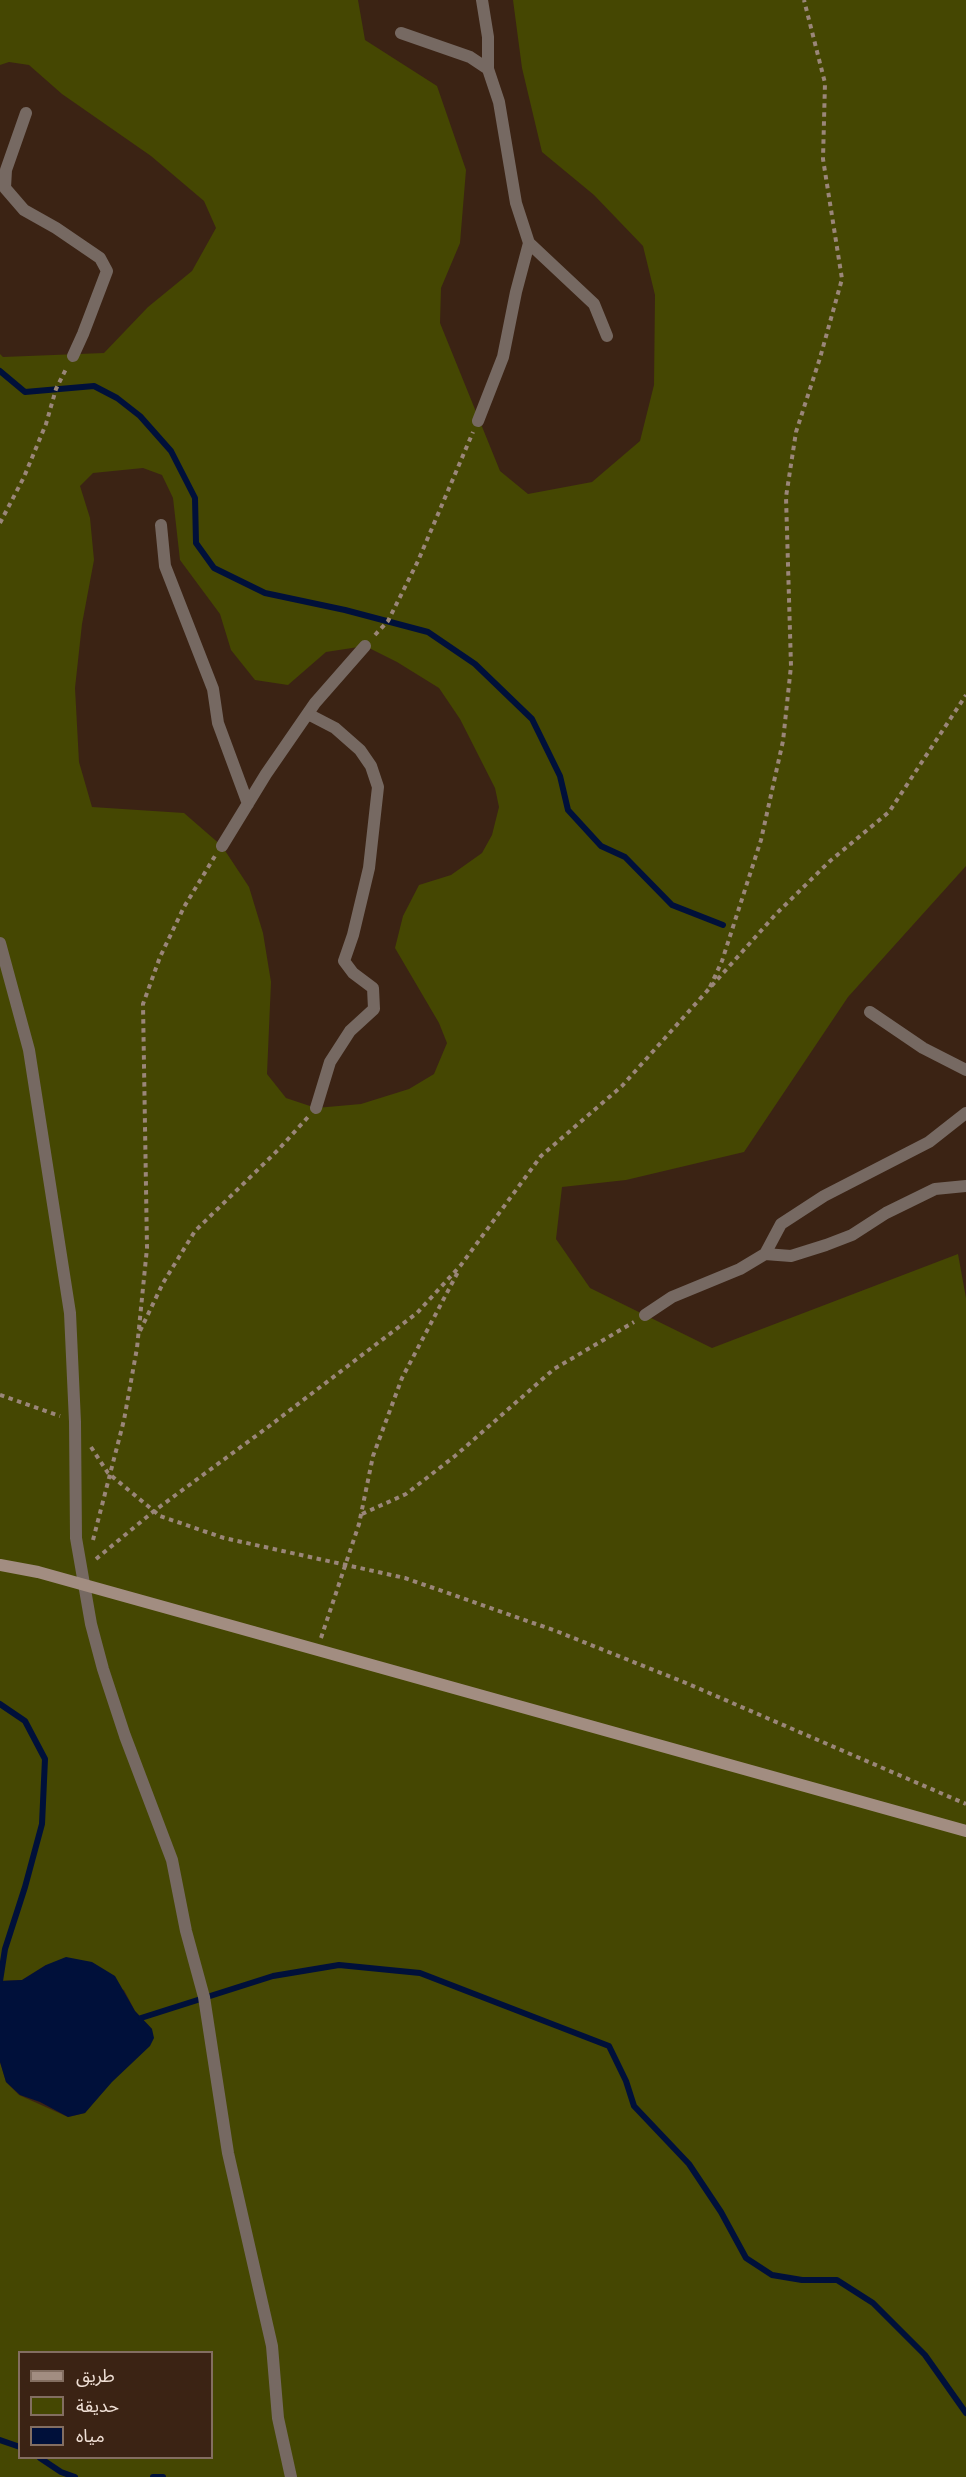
<!DOCTYPE html>
<html>
<head>
<meta charset="utf-8">
<style>
	body { margin:0 }
	#map { position:relative; width:966px; height:2477px; overflow:hidden; background:#3b2314; font-family:"Nunito Sans","Noto Sans Arabic",sans-serif }
	canvas { display:block }
	.legend { position:absolute; left:18px; top:2351px; width:195px; height:108px; box-sizing:border-box; background:#3b2314; border:2px solid #836e61; margin:0; padding:8px 10px; list-style:none; font-size:18px; color:#efdfd5 }
	.legend li { display:flex; align-items:center; gap:12px; height:30px }
	.legend b { width:30px; border:2px solid #836e61 }
</style>
</head>
<body>
<div id="map">
<canvas width="966" height="2477"></canvas>
<ul class="legend">
<li><b style="height:8px;background:#a28d81"></b>طريق</li>
<li><b style="height:16px;background:#454702"></b>حديقة</li>
<li><b style="height:16px;background:#00103a"></b>مياه</li>
</ul>
</div>
<script>
const g = document.querySelector('canvas').getContext('2d');
g.lineJoin = 'round';
function paint(path, color) { g.fillStyle = color; g.fill(path, 'evenodd'); }
const poly = rows => new Path2D(rows.map(r => 'M' + r).join(''));
function stroke(path, color, width, dash) { g.strokeStyle = color; g.lineWidth = width; g.lineCap = dash ? 'butt' : 'round'; g.setLineDash(dash || []); g.stroke(path); }
const green = poly([
	[0,0,358,0,365,40,437,86,466,170,460,243,441,288,440,323,500,471,528,494,592,482,640,441,654,385,655,295,643,246,594,195,542,152,522,68,513,0,966,0,966,866,848,997,744,1152,626,1180,562,1187,556,1239,590,1288,712,1348,958,1254,966,1298,966,2477,0,2477,0,2062,6,2082,19,2095,68,2117,85,2113,152,2029,135,2011,124,1990,46,1965,22,1980,0,1981,0,354,3,357,104,353,148,307,192,271,216,228,204,201,151,156,62,94,29,65,9,62,0,65],
	[143,468,162,475,173,498,180,560,220,614,231,650,255,680,288,685,326,652,365,646,397,662,439,688,460,719,495,788,499,807,492,835,482,853,451,875,419,885,403,916,395,948,439,1023,447,1043,434,1074,409,1089,361,1104,316,1108,286,1098,267,1074,271,982,263,933,249,887,222,846,184,813,92,807,79,762,75,688,82,624,94,560,90,518,80,486,93,473],
	[20,2352,212,2352,212,2458,20,2458]
]);
const water = poly([
	[66,1957,92,1962,115,1976,135,2011,152,2029,154,2038,150,2046,112,2082,85,2113,68,2117,40,2102,20,2095,6,2082,0,2062,0,1981,22,1980,46,1965]
]);
const stream = poly([
	[0,371,25,392,94,386,117,398,140,416,171,451,195,498,196,543,214,568,265,593,345,610,428,632,475,664,532,719,560,776,568,810,601,846,625,857,672,905,723,925],
	[0,1704,25,1721,45,1759,42,1824,25,1887,5,1949,0,1981],
	[141,2018,273,1976,339,1965,420,1973,609,2046,626,2081,634,2106,689,2164,721,2212,746,2258,772,2275,802,2280,837,2280,873,2303,925,2355,966,2413],
	[0,2440,20,2447],
	[40,2458,61,2472,75,2477],
	[153,2477,163,2477]
]);
const path = poly([
	[0,523,24,477,46,424,56,389,67,367],
	[375,635,388,621,418,561,473,432],
	[710,987,722,961,761,840,783,741,791,666,786,497,796,432,820,358,842,279,823,159,825,83,804,0],
	[140,1331,163,1283,195,1231,278,1150,308,1117],
	[0,1395,60,1416],
	[91,1447,108,1473,160,1516,224,1538,405,1578,556,1631,686,1683,966,1804],
	[362,1514,406,1494,455,1456,554,1369,634,1322],
	[93,1540,124,1420,137,1348,147,1248,143,1004,160,957,184,907,215,856],
	[96,1559,154,1511,268,1427,417,1313,461,1265,541,1156,622,1086,776,914,830,861,889,812,966,695],
	[321,1638,359,1524,373,1456,402,1378,459,1270]
]);
const minor = poly([
	[401,33,470,57,488,69],
	[26,113,6,170,5,188,24,210,56,228,100,258,107,271,83,334,73,356],
	[529,243,594,304,607,336],
	[478,421,503,357,516,292,529,243,516,203,499,102,488,69,488,37,482,0],
	[161,525,165,566,213,689,218,723,248,804],
	[308,714,335,728,360,750,371,766,378,787,369,868,353,935,344,961,353,973,373,988,374,1009,350,1031,330,1062,316,1108],
	[222,846,266,774,315,703,365,646],
	[0,943,29,1050,70,1313,75,1422,76,1538,91,1624,103,1669,125,1736,172,1860,186,1931,204,1997,228,2153,272,2346,278,2418,291,2477],
	[870,1012,923,1048,966,1070],
	[765,1254,781,1224,824,1196,929,1142,966,1113],
	[645,1315,672,1297,740,1269,765,1254,791,1256,826,1245,852,1235,886,1213,935,1189,966,1186]
]);
const secondary = poly([
	[0,1565,38,1572,214,1621,966,1831]
]);
paint(green, '#454702');
paint(water, '#00103a');
stroke(stream, '#00103a', 6);
stroke(path, '#9a8679', 4, [4.5, 4.5]);
stroke(minor, '#766962', 12);
stroke(secondary, '#a28d81', 12);
</script>
</body>
</html>
